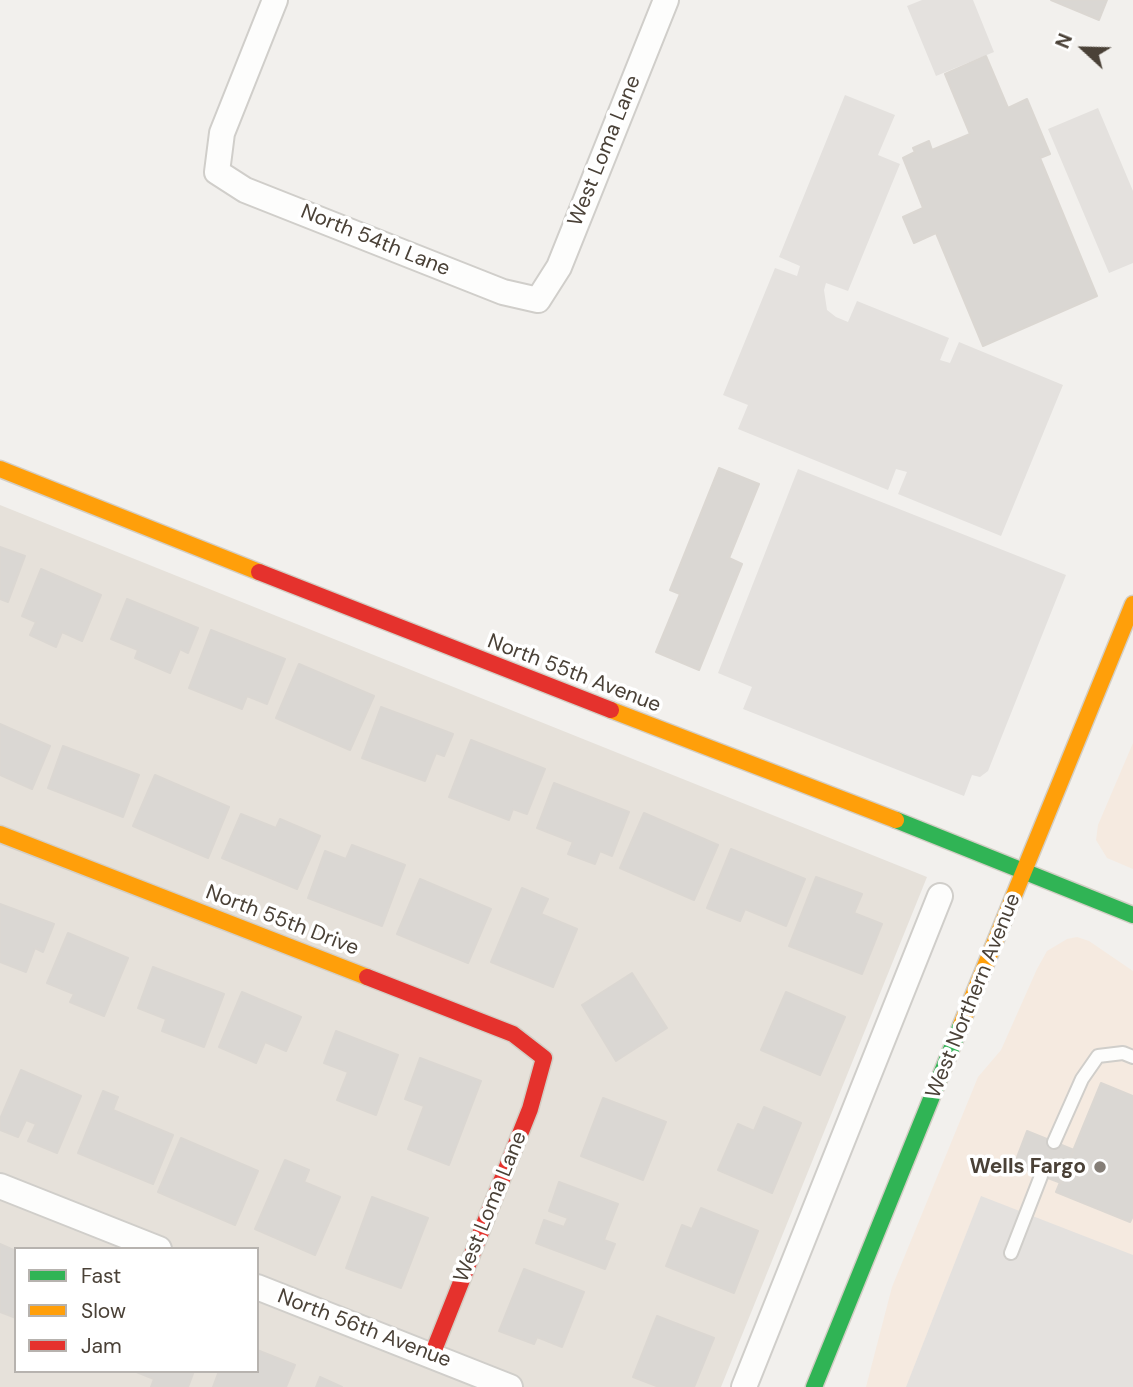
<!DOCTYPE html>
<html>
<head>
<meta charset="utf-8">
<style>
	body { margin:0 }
	#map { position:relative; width:1133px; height:1387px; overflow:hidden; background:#f2f0ed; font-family:"DM Sans",sans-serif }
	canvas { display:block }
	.legend { position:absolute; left:14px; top:1247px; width:245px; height:126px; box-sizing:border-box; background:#fff; border:2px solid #b7b3af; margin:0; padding:9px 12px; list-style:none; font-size:21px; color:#4a4137 }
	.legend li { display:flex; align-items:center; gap:14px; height:35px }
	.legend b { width:35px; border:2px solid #b7b3af }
	.north { position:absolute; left:1049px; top:14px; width:70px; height:70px; -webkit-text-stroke:5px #fff; paint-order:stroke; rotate:292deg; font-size:19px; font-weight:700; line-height:28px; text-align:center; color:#4a4137 }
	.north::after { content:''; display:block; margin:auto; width:24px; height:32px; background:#4a4137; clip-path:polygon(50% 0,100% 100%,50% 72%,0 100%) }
</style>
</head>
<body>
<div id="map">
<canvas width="1133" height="1387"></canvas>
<ul class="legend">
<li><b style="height:9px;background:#30b455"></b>Fast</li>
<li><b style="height:9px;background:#ff9f0a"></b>Slow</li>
<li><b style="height:9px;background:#e5322d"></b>Jam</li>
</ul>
<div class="north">N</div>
</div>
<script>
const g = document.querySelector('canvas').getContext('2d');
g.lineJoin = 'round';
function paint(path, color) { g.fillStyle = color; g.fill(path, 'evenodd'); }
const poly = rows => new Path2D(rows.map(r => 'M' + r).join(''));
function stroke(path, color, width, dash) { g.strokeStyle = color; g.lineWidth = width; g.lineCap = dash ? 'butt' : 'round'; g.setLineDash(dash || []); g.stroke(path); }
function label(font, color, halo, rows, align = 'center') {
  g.font = font + ' "DM Sans",sans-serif'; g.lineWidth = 7; g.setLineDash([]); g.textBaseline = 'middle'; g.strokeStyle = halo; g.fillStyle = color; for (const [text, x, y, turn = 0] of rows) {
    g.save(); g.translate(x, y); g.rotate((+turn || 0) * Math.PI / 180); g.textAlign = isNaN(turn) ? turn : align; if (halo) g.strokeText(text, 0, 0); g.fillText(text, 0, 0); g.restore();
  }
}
const residential = poly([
	[0,505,927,877,721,1387,0,1387],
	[16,1249,257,1249,257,1371,16,1371]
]);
const commercial = poly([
	[1133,743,1133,869,1107,858,1096,840,1098,825],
	[1077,937,1089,941,1133,971,1133,1387,866,1387,892,1287,978,1077,1001,1050,1037,969,1047,951,1067,939]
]);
const parking = poly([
	[922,0,973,0,994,52,936,76,907,6],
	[845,95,895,115,878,155,900,164,848,291,826,283,824,290,827,310,836,317,848,322,857,301,949,338,940,360,950,363,959,342,1063,385,1001,536,898,494,907,472,896,469,888,490,738,429,748,405,723,395,775,268,797,276,800,266,779,257],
	[1098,108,1133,191,1133,263,1109,273,1048,129],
	[798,469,1066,575,988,771,980,777,972,775,964,796,743,709,752,687,718,673],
	[981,1196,1133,1255,1133,1387,906,1387]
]);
const building = poly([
	[1051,0,1107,0,1099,20,1051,0],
	[986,56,1008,108,1027,99,1050,154,1040,158,1097,296,983,346,936,233,914,243,903,217,923,208,903,158,915,152,913,148,929,141,932,150,970,134,945,74,986,56],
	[719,468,759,484,729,558,742,564,699,670,656,652,680,594,670,590,719,468],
	[0,547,25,556,8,602,0,599,0,547],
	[41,569,101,595,82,641,62,632,56,647,30,635,36,622,22,616,41,569],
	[127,599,198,628,188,653,180,649,170,673,135,658,138,650,111,639,127,599],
	[211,630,285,659,267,704,247,696,242,709,189,688,211,630],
	[299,664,374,696,350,750,276,718,299,664],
	[381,707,453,734,444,756,436,753,425,781,362,758,381,707],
	[0,724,50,746,32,789,0,775,0,724],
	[471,740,545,769,527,814,513,809,509,820,449,797,471,740],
	[63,746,139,775,123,817,48,788,63,746],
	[155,775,229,807,208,858,133,826,155,775],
	[554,783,629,812,612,856,600,851,595,864,568,854,573,842,537,828,554,783],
	[644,813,718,845,694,900,620,868,644,813],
	[241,814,276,828,280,819,320,836,297,889,222,858,241,814],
	[352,845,405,865,382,926,308,898,325,851,346,859,352,845],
	[731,849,805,879,786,926,745,909,740,921,707,908,731,849],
	[816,877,862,894,854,913,882,924,862,974,789,946,816,877],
	[420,879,491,909,468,963,397,934,420,879],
	[522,888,548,899,541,914,577,929,553,987,491,962,522,888],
	[0,904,54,924,43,952,35,948,26,972,0,962,0,904],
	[68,933,128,958,104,1016,70,1002,74,994,47,983,68,933],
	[153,967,224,994,204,1047,162,1031,166,1019,138,1008,153,967],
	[632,973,667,1028,616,1061,582,1005,632,973],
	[242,992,301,1017,286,1051,265,1042,256,1063,219,1047,242,992],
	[786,992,845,1017,820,1075,761,1050,786,992],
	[336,1031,398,1055,376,1115,337,1100,348,1072,324,1063,336,1031],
	[420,1058,481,1081,449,1165,408,1149,424,1106,405,1099,420,1058],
	[21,1070,81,1096,57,1153,28,1141,36,1124,26,1120,18,1137,0,1130,0,1119,21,1070],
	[1101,1083,1133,1096,1133,1216,1130,1222,1056,1192,1101,1083],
	[103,1091,118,1097,113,1110,173,1135,153,1184,78,1153,103,1091],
	[603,1098,666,1122,643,1180,581,1156,603,1098],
	[764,1107,801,1123,772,1193,718,1170,738,1124,754,1131,764,1107],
	[1027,1131,1074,1150,1061,1183,1014,1165,1027,1131],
	[181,1138,258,1171,235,1225,158,1192,181,1138],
	[285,1160,309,1170,304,1182,340,1197,315,1255,255,1229,285,1160],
	[559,1182,618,1204,604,1240,615,1244,605,1269,536,1243,544,1220,564,1227,568,1218,549,1211,559,1182],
	[372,1197,428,1218,401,1288,346,1268,372,1197],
	[701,1208,758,1231,734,1293,666,1266,682,1225,692,1229,701,1208],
	[0,1244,16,1251,16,1318,0,1312,0,1244],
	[524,1269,584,1292,562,1347,537,1337,534,1344,499,1331,524,1269],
	[657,1316,714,1338,694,1387,659,1387,633,1377,657,1316],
	[257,1350,295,1365,286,1387,213,1387,219,1371,257,1371,257,1350],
	[134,1371,194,1371,188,1387,151,1387,154,1379,134,1371],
	[320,1377,342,1387,316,1387,320,1377]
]);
const lane = poly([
	[1054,1142,1082,1079,1098,1056,1123,1053,1133,1057],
	[1011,1253,1041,1176]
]);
const street = poly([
	[275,0,222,133,217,172,245,190,503,292,538,300,559,267,666,0],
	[0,1186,159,1249],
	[257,1287,510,1387],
	[744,1387,940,896]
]);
const fast = poly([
	[896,820,1133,915],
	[814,1387,961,1025]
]);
const slow = poly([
	[0,469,259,572],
	[611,710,896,820],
	[0,834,367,977],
	[961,1025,1133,604]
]);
const jam = poly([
	[259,572,611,710],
	[367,977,513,1034,544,1058,530,1109,432,1355]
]);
const markers = [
	[1100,1167,7,"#857e77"]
];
const streetNames = [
	["West Loma Lane",605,151,-68],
	["North 54th Lane",375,241,22],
	["North 55th Avenue",574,674,21],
	["North 55th Drive",282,921,21],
	["West Northern Avenue",974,996,-68],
	["West Loma Lane",491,1207,-68],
	["North 56th Avenue",364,1329,21]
];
const poiNames = [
	["Wells Fargo",1086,1167]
];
paint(residential, '#e6e1da');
paint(commercial, '#f5eae0');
paint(parking, '#e4e1de');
paint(building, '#dad7d3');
stroke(building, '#dbd7d2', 2);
stroke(lane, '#d0ceca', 16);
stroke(street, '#d0ceca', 28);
stroke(fast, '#d3cec5', 19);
stroke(slow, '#d3cec5', 19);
stroke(jam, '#d3cec5', 19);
stroke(lane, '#fdfdfc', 12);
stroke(street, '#fdfdfc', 24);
stroke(fast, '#30b455', 16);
stroke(slow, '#ff9f0a', 16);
stroke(jam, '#e5322d', 16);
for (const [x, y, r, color] of markers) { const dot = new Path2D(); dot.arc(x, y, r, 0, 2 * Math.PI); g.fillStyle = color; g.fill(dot); stroke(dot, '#fff', 2.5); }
label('21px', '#4a4137', '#fff', streetNames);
label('bold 21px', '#4a4137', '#fff', poiNames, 'right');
</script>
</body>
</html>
